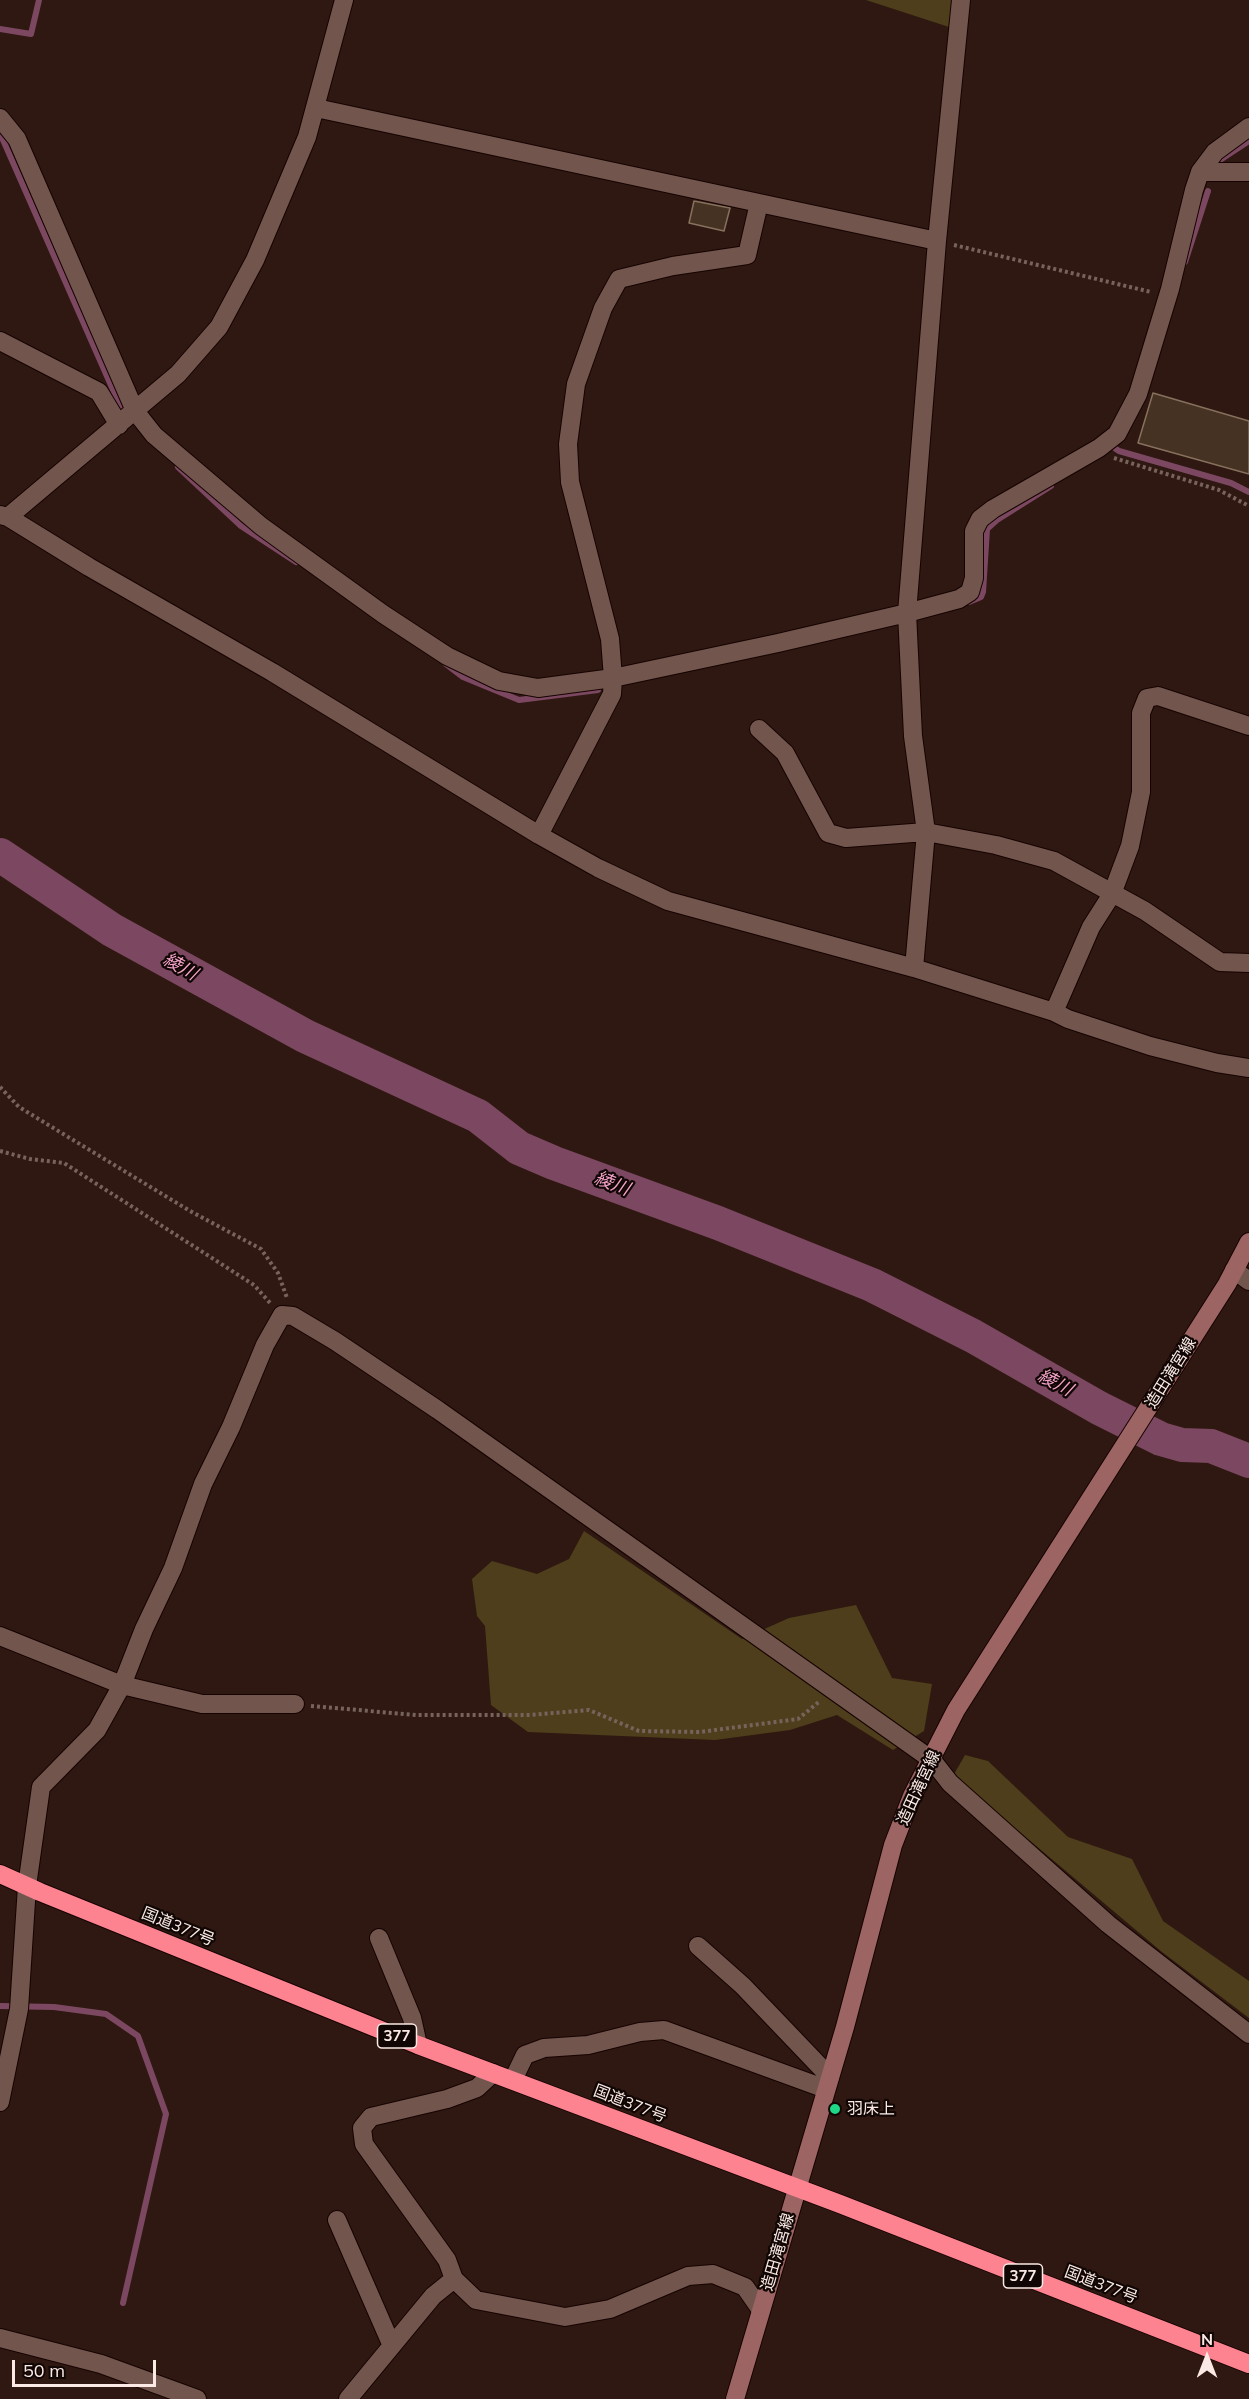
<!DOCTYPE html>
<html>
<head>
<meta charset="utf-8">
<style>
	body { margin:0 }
	#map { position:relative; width:1249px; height:2399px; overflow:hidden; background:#2f1811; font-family:Mulish,sans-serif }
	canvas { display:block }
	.north { position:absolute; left:1177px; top:2327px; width:60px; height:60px; -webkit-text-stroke:4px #100604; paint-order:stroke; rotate:0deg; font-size:16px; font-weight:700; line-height:24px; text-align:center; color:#fae9e4 }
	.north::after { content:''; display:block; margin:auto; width:21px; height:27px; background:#fae9e4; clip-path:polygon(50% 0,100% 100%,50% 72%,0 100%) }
	.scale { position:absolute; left:12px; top:2360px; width:144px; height:27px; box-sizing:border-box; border:3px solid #fae9e4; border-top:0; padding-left:8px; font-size:18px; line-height:21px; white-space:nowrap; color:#fae9e4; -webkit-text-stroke:4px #100604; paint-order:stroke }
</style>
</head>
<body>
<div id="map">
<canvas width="1249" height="2399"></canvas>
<div class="north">N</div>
<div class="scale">50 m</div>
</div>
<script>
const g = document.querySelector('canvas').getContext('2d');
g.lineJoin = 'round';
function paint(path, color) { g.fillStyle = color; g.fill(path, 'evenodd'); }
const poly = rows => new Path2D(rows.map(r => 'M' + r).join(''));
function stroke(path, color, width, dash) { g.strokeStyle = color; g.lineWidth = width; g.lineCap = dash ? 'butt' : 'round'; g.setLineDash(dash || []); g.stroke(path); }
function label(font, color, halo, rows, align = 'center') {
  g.font = font + ' Mulish,"Noto Sans JP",sans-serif'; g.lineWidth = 4.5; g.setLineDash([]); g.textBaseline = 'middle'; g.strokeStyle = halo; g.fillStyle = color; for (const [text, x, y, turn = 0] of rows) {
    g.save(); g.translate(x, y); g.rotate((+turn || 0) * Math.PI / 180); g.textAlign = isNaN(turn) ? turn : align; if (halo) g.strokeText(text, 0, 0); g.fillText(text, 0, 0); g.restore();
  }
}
const green = poly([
	[866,0,952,0,949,27],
	[584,1531,742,1639,789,1618,856,1605,892,1678,932,1684,924,1731,893,1750,837,1715,790,1730,715,1740,528,1732,491,1705,485,1626,477,1616,472,1579,492,1561,537,1574,569,1559],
	[965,1755,988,1761,1068,1837,1132,1859,1163,1921,1249,1981,1249,2018,1162,1952,953,1776]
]);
const stream = poly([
	[0,29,31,34,39,0],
	[0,133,121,408],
	[1220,160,1249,141],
	[1185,262,1208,191],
	[1113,447,1119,451,1231,483,1249,492],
	[178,467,241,526,296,562],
	[969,602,981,597,983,592,987,529,997,520,1051,486],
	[446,664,463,677,519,700,598,690],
	[0,2006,54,2007,106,2014,138,2036,166,2114,123,2303]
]);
const river = poly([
	[0,855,112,930,305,1036,478,1116,519,1148,554,1163,718,1223,872,1285,973,1336,1099,1408,1161,1439,1182,1445,1211,1446,1249,1461]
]);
const building = poly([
	[694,201,730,208,724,231,689,223,694,201],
	[1153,393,1249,421,1249,474,1138,443,1153,393]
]);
const path = poly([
	[954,245,1151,292],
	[1114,458,1219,490,1249,506],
	[0,1087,19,1107,60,1132,190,1211,261,1249,278,1273,287,1298],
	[0,1151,30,1159,64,1163,254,1285,271,1304],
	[311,1706,416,1715,531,1715,589,1710,639,1731,700,1732,798,1719,820,1701]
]);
const street = poly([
	[316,108,759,203],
	[0,118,17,139,135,411,154,435,261,526,383,614,447,656,499,681,538,688,613,678,778,643,907,613,959,599,970,592,974,578,974,531,980,519,993,509,1099,448,1117,434,1138,394,1170,289,1194,190,1200,172,1215,152,1249,127],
	[1200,172,1249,172],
	[0,341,99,392,119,425],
	[0,515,8,517,89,567,272,672,539,835,598,868,668,901,914,968,1054,1012,1068,1019,1150,1046,1217,1063,1249,1068],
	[8,517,178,374,219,327,255,260,307,137,344,0],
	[759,729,785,753,828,833,846,838,926,832,996,845,1054,861,1145,911,1220,962,1249,963],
	[539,835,612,694,613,678,610,639,570,482,568,444,576,384,603,308,619,279,673,266,747,255,759,203,937,241,961,0],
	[914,968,926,832,913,736,907,613,937,241],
	[1054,1012,1091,927,1112,894,1130,846,1141,792,1141,713,1147,698,1158,696,1249,726],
	[1234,1270,1249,1281],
	[0,1636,122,1685,202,1704,295,1704],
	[379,1938,412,2018,418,2045],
	[698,1946,743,1986,830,2077],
	[513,2080,525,2055,544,2048,588,2045,640,2032,664,2030,826,2089],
	[0,2102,19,2009,27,1886,41,1787,97,1730,122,1685,144,1629,173,1568,203,1484,231,1427,265,1345,282,1315,293,1316,335,1341,438,1410,932,1760,950,1783,1108,1924,1249,2034],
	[337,2220,392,2346],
	[454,2279,476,2300,565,2317,610,2309,688,2276,713,2274,745,2287,761,2310],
	[0,2338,101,2364,197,2399],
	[348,2399,433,2296,454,2279,447,2260,364,2144,362,2128,371,2117,447,2099,477,2088,493,2073]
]);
const secondary = poly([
	[735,2399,845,2027,893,1845,912,1796,956,1710,1227,1284,1249,1242]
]);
const highway = poly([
	[0,1874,40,1892,418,2045,840,2204,1249,2364]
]);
const markers = [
	[835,2109,6,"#1ed887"]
];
const shields = [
	[397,2036,39],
	[1023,2276,39]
];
const shieldNames = [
	["377",397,2036],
	["377",1023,2276]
];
const streetNames = [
	["造田滝宮線",1171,1373,-58],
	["造田滝宮線",919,1788,-65],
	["国道377号",178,1927,22],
	["国道377号",630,2104,21],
	["造田滝宮線",778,2252,-74],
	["国道377号",1101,2285,21]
];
const poiNames = [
	["羽床上",847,2109]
];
const waterNames = [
	["綾川",180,967,29],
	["綾川",612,1184,21],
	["綾川",1055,1383,28]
];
paint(green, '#4e3e1b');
stroke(stream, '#7c4861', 6);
stroke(river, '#7c4861', 34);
paint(building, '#463222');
stroke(building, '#87715e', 1.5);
stroke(street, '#160301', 20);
stroke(secondary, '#160301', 20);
stroke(highway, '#160301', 20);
stroke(path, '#77635c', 4, [3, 3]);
stroke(street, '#72564e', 18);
stroke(secondary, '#9c6462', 18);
stroke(highway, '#fd8391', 18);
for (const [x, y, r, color] of markers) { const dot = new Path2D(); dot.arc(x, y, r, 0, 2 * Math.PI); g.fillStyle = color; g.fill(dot); stroke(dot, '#100604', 2); }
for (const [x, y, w] of shields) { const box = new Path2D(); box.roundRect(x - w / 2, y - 12, w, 24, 4.5); g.fillStyle = '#100604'; g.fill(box); stroke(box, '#fae9e4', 1.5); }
label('bold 15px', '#fae9e4', null, shieldNames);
label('16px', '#fae9e4', '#100604', streetNames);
label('16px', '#fae9e4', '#100604', poiNames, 'left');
label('italic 18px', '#f4a2c9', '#100604', waterNames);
</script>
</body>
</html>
